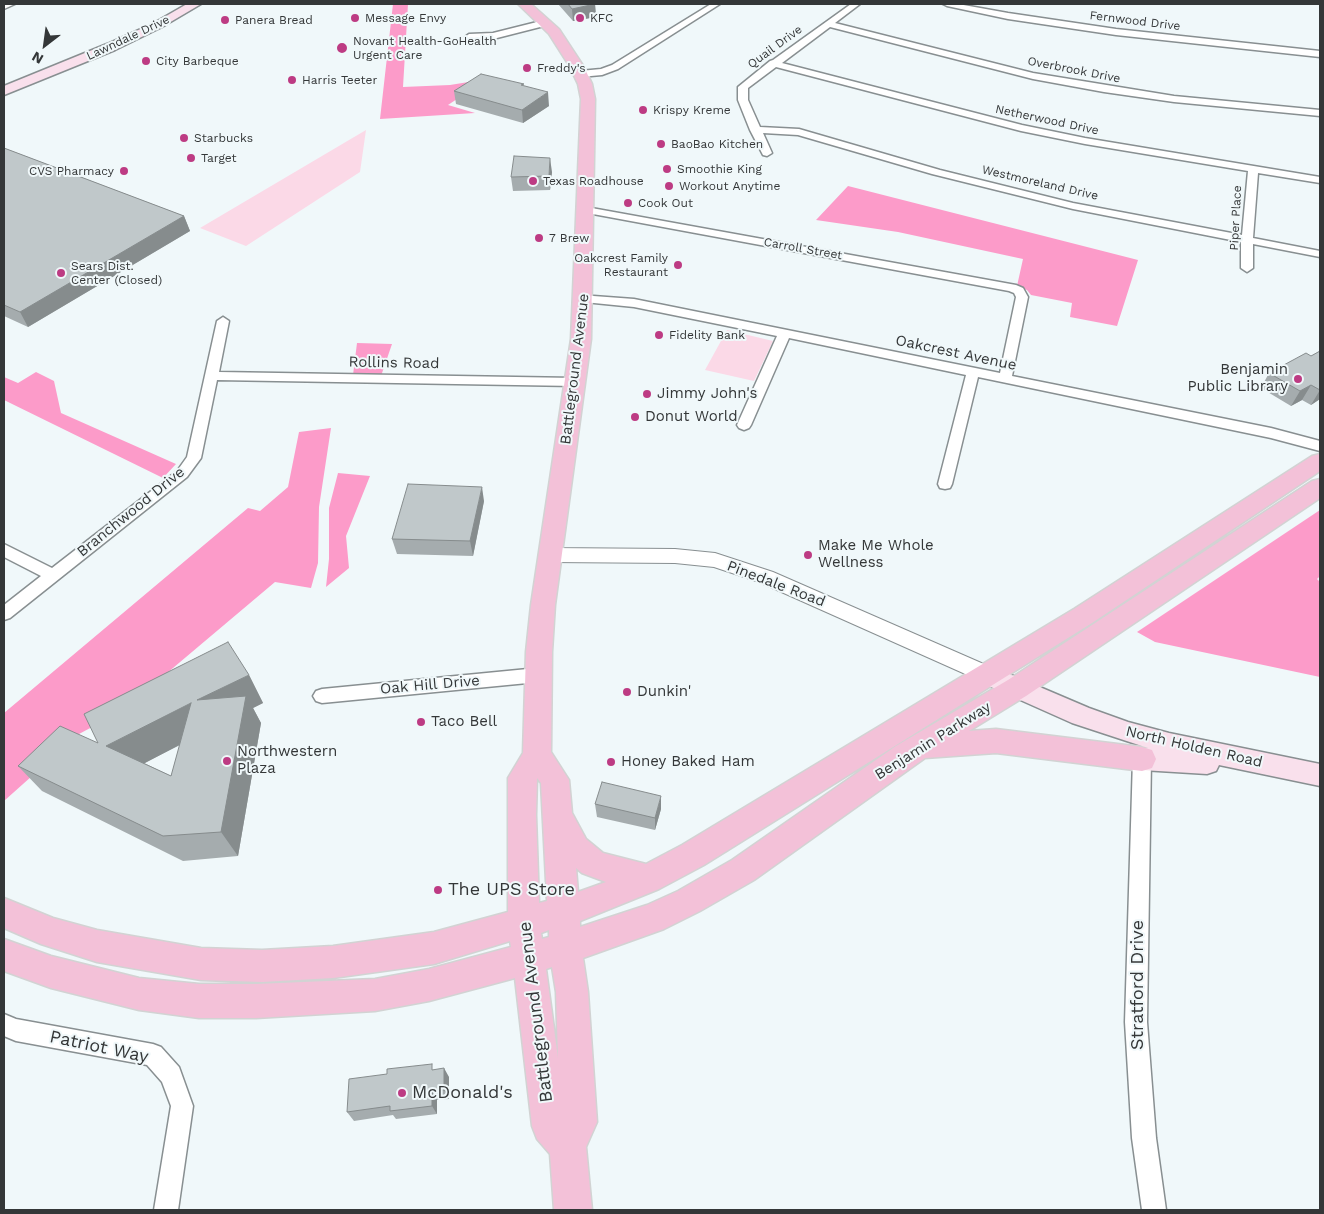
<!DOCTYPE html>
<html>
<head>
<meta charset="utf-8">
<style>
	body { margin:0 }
	#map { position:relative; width:1324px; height:1214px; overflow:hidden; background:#f0f8fa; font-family:"Work Sans",sans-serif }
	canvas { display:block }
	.frame { position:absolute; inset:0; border:5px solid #343738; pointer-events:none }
	.north { position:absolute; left:20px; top:20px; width:50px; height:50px; -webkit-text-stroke:4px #f0f8fa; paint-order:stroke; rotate:210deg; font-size:14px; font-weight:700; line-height:20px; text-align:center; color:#343738 }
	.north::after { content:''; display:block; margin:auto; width:18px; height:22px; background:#343738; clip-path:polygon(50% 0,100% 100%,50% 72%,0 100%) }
</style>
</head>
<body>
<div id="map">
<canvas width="1324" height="1214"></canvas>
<div class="frame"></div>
<div class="north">N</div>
</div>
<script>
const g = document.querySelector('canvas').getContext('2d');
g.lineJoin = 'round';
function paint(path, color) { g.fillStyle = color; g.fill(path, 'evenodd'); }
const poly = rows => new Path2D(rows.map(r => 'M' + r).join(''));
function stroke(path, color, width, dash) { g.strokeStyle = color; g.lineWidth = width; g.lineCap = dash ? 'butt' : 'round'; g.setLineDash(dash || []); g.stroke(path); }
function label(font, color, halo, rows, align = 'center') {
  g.font = font + ' "Work Sans",sans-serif'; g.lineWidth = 4; g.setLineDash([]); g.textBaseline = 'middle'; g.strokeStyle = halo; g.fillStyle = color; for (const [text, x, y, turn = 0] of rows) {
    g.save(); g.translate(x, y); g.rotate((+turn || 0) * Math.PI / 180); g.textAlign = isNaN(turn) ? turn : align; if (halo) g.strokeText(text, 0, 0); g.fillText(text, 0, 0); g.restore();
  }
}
const green = poly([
	[366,130,360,172,246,246,200,228],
	[727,330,773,341,754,381,705,370]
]);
const forest = poly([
	[393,4,408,4,403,87,450,85,487,79,448,105,475,113,380,119],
	[848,186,1138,260,1117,326,1070,317,1072,303,1031,295,1027,290,1017,286,1023,259,898,232,816,220],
	[357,343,392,344,381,376,353,375],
	[36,372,54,381,61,413,176,464,163,478,4,400,4,377,18,383],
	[331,428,319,507,318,563,311,588,275,582,122,711,79,734,4,801,4,713,248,508,260,511,288,487,299,432],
	[338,473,370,476,346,536,349,568,326,587,329,559,329,508],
	[1320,510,1320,576,1317,579,1320,582,1320,677,1155,642,1137,632]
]);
const minor = poly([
	[4,4,15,4,4,9,4,4],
	[711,4,720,4,618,69,602,75,580,77,575,74,580,71,601,69,612,65,711,4],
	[851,4,860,4,835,23,1033,73,1174,96,1320,110,1320,116,1174,102,1104,92,1033,79,830,27,782,63,1022,125,1085,138,1320,177,1320,183,1258,173,1253,238,1320,251,1320,257,1253,244,1253,268,1247,272,1241,268,1241,242,1073,209,932,174,798,135,763,133,772,153,767,156,763,155,750,130,738,100,738,87,770,61,773,60,851,4],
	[776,67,1021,131,1085,144,1248,171,1242,235,1073,203,940,170,799,129,760,127,748,100,748,88,776,67],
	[943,4,958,4,1008,13,1116,29,1320,51,1320,57,1116,35,1008,19,947,6,943,4],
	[545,20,549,23,548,25,493,39,469,40,465,37,469,34,493,33,545,20],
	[586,207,1016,285,1023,288,1028,297,1012,376,1271,428,1320,441,1320,451,1271,438,978,377,952,484,950,488,945,489,940,488,938,484,966,375,789,338,751,425,749,428,744,430,739,428,737,425,777,336,634,307,584,302,578,298,580,295,634,299,1000,373,1016,297,1014,293,1009,291,582,212,581,210,582,208,586,207],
	[223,317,229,321,219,372,575,378,582,382,575,386,217,380,201,458,187,477,10,618,4,620,4,605,41,576,4,557,4,544,52,568,177,471,187,457,217,321,223,317],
	[538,668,544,670,547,675,544,680,538,682,322,703,316,701,313,696,316,691,322,689,538,668],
	[1142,751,1148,753,1151,759,1147,1022,1156,1138,1166,1210,1142,1210,1132,1138,1125,1022,1133,759,1136,753,1142,751],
	[4,1014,16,1019,153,1044,161,1047,179,1067,193,1106,178,1210,154,1210,171,1106,162,1082,147,1065,16,1041,4,1036,4,1014]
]);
const tertiary = poly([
	[550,548,675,549,715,553,773,572,995,669,999,675,995,681,988,684,981,681,759,582,714,567,675,563,550,562,543,560,540,555,543,550,550,548]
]);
const secondary = poly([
	[187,4,201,4,162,27,115,50,4,95,4,86,107,44,154,23,187,4],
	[988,665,1089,708,1128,722,1169,733,1320,764,1320,786,1219,765,1216,771,1207,774,1142,770,1133,767,1129,759,1133,751,1148,748,1072,723,980,682,976,675,980,668,988,665]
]);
const primary = poly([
	[518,4,531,4,559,29,584,67,592,84,595,99,591,339,555,605,552,652,551,752,569,780,572,813,586,839,603,853,646,864,682,845,1074,609,1312,456,1320,454,1320,471,1092,623,704,865,659,889,580,921,580,927,647,905,678,891,732,860,896,746,1008,680,1312,481,1320,479,1320,498,1026,696,969,731,996,729,1142,747,1152,750,1156,759,1152,768,1142,771,996,753,925,758,754,880,700,911,664,929,583,958,588,992,597,1122,586,1147,592,1210,554,1210,550,1154,537,1139,532,1126,515,978,429,1001,375,1011,256,1018,199,1018,139,1010,51,988,4,971,4,939,51,956,139,978,199,984,256,984,375,979,429,969,511,947,510,941,434,964,333,978,262,982,201,980,97,962,41,944,4,928,4,898,53,918,97,930,201,948,262,950,333,946,434,932,508,912,508,778,523,753,526,652,531,605,571,339,581,99,578,84,570,67,549,34,518,4],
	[537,778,541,783,547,901,539,903,536,815,537,778],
	[576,868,582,873,606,882,578,892,576,868],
	[549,930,549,937,542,939,541,933,549,930],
	[552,967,556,992,558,1058,546,969,552,967]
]);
const wall = poly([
	[558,4,595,4,596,17,573,21],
	[524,86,549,106,523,123,456,104,454,91],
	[4,148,184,216,190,231,28,327,4,316],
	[552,172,550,190,513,191,511,177],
	[1320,351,1320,399,1311,405,1302,400,1291,406,1261,388,1269,373,1311,356],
	[484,501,473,556,397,554,392,539],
	[249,675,263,703,253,708,261,723,238,856,183,861,42,791,18,766,98,743],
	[180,745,171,776,144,763],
	[595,804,661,809,655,830,597,817],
	[435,1070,449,1077,449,1099,437,1100,437,1114,396,1119,393,1115,354,1121,347,1112,387,1074]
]);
const shadedWall = poly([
	[595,4,596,17,573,21,572,9],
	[548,92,549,106,523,123,522,110],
	[550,158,552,172,550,190,549,176],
	[184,216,190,231,28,327,20,312],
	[1311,385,1302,400,1291,406,1300,391],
	[1320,390,1320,399,1311,405],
	[482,487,484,501,473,556,470,541],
	[249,675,263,703,253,708,261,723,238,856,221,832,197,700],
	[191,703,208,730,126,773,106,746],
	[661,796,661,809,655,830,655,818],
	[444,1068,449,1077,449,1099,444,1090],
	[432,1092,437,1100,437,1114,432,1106]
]);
const building = poly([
	[568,4,595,4,572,9,568,4],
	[481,74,524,84,521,85,548,92,522,110,454,91,481,74],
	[4,148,184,216,20,312,4,305,4,148],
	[514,156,550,158,549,176,511,177,514,156],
	[1320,351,1320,390,1311,385,1300,391,1269,373,1306,353,1311,356,1320,351],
	[408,484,482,487,470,541,392,539,408,484],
	[228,642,249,675,197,700,246,696,221,832,163,836,18,766,60,726,98,743,84,714,228,642],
	[191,703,171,776,106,746,191,703],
	[602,782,661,796,655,818,595,804,602,782],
	[432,1064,432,1070,444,1068,444,1090,432,1092,432,1106,390,1111,390,1106,347,1112,349,1079,387,1074,387,1069,432,1064]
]);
const markers = [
	[355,18,5,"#bd3b83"],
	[580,18,5,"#bd3b83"],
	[225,20,5,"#bd3b83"],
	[342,48,6,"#bd3b83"],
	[146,61,5,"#bd3b83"],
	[527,68,5,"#bd3b83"],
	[292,80,5,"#bd3b83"],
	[643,110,5,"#bd3b83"],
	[184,138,5,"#bd3b83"],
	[661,144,5,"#bd3b83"],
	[191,158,5,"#bd3b83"],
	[667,169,5,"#bd3b83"],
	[124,171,5,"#bd3b83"],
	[533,181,5,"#bd3b83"],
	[669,186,5,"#bd3b83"],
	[628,203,5,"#bd3b83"],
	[539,238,5,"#bd3b83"],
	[678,265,5,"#bd3b83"],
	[61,273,5,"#bd3b83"],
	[659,335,5,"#bd3b83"],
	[1298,379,5,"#bd3b83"],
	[647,394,5,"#bd3b83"],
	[635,417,5,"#bd3b83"],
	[808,555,5,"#bd3b83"],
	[627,692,5,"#bd3b83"],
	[421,722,5,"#bd3b83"],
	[227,761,5,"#bd3b83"],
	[611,762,5,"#bd3b83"],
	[438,890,5,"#bd3b83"],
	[402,1093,5,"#bd3b83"]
];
const farPoinames = [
	["Message Envy",365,18],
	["KFC",590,18],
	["Panera Bread",235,20],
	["Novant Health-GoHealth",353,41],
	["Urgent Care",353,55],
	["City Barbeque",156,61],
	["Freddy's",537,68],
	["Harris Teeter",302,80],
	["Krispy Kreme",653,110],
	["Starbucks",194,138],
	["BaoBao Kitchen",671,144],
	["Target",201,158],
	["Smoothie King",677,169],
	["CVS Pharmacy",114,171,"right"],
	["Texas Roadhouse",543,181],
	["Workout Anytime",679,186],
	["Cook Out",638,203],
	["7 Brew",549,238],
	["Oakcrest Family",668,258,"right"],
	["Restaurant",668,272,"right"],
	["Sears Dist.",71,266],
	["Center (Closed)",71,280],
	["Fidelity Bank",669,335]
];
const farStreetnames = [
	["Fernwood Drive",1135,21,7],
	["Lawndale Drive",128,38,-25],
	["Quail Drive",775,47,-36],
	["Overbrook Drive",1074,70,11],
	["Netherwood Drive",1047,120,12],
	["Westmoreland Drive",1040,183,13],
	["Piper Place",1236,218,-87],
	["Carroll Street",803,249,10]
];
const streetNames = [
	["Oakcrest Avenue",956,353,12],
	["Rollins Road",394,363,1],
	["Battleground Avenue",575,369,-83],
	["Branchwood Drive",131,512,-39],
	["Pinedale Road",776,584,21],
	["Oak Hill Drive",430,685,-5],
	["Benjamin Parkway",933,741,-32],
	["North Holden Road",1194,747,13]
];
const poiNames = [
	["Benjamin",1288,370,"right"],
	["Public Library",1288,387,"right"],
	["Jimmy John's",657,394],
	["Donut World",645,417],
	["Make Me Whole",818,546],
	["Wellness",818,563],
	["Dunkin'",637,692],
	["Taco Bell",431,722],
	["Northwestern",237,752],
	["Plaza",237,769],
	["Honey Baked Ham",621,762]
];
const nearPoinames = [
	["The UPS Store",448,890],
	["McDonald's",412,1093]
];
const nearStreetnames = [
	["Stratford Drive",1138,985,-90],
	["Battleground Avenue",536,1012,-97],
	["Patriot Way",99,1047,12]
];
paint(green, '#fbd9e7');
paint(forest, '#fc9bc9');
stroke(minor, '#888f91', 3);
stroke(tertiary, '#888f91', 2);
stroke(secondary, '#888f91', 3);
stroke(primary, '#d2d3d3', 3);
paint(minor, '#fff');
paint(tertiary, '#fff');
paint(secondary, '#f9e0ec');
paint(primary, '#f3c1d8');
paint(wall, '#a5acae');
paint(shadedWall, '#868c8d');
paint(building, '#c0c8ca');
stroke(building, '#868c8d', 1);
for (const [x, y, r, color] of markers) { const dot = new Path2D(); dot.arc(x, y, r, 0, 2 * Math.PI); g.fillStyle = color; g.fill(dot); stroke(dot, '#f0f8fa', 2); }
label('12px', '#343738', '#f0f8fa', farPoinames, 'left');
label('12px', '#343738', '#f0f8fa', farStreetnames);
label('15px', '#343738', '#f0f8fa', streetNames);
label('15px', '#343738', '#f0f8fa', poiNames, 'left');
label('18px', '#343738', '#f0f8fa', nearPoinames, 'left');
label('18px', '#343738', '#f0f8fa', nearStreetnames);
</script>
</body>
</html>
